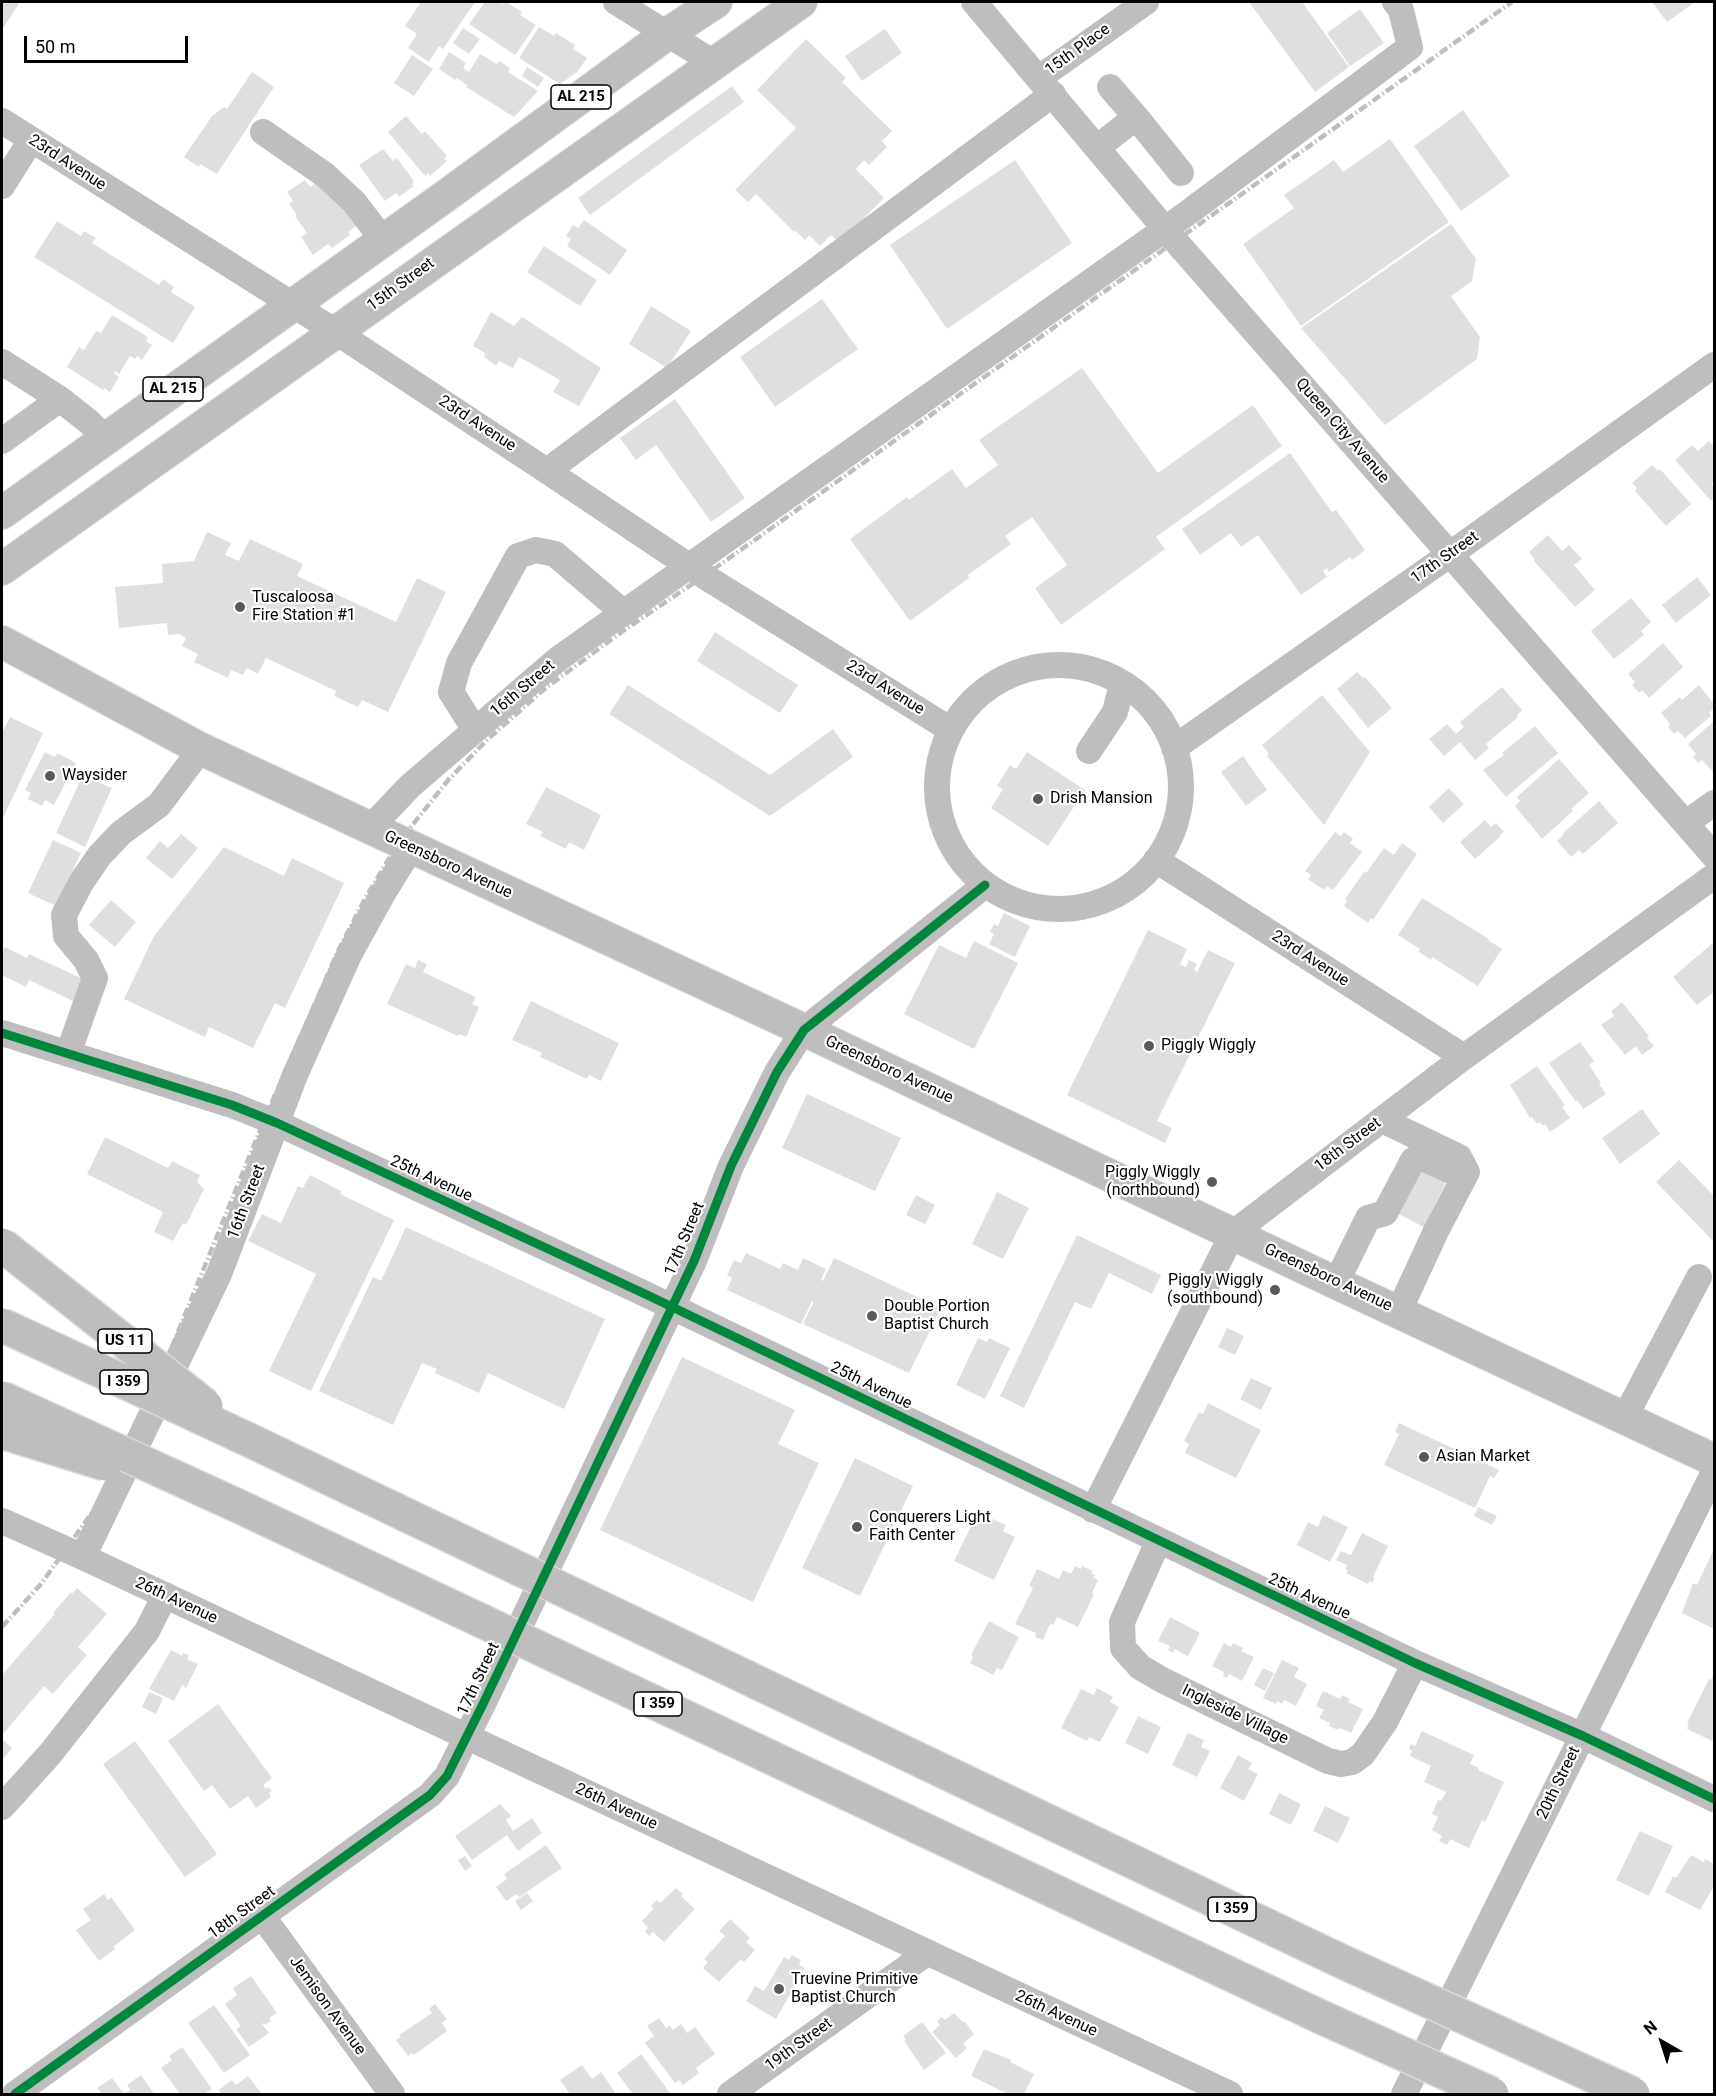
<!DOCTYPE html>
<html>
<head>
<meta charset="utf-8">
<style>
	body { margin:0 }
	#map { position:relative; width:1716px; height:2096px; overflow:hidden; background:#fff; font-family:Roboto,sans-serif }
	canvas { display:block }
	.frame { position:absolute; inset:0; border:3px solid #000; pointer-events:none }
	.north { position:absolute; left:1632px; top:2012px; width:60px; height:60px; -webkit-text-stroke:4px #fff; paint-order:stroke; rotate:321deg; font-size:16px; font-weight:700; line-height:24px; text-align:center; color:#000 }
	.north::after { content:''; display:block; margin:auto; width:21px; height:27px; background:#000; clip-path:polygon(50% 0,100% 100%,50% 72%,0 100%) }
	.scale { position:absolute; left:24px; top:36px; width:164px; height:27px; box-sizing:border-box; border:3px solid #000; border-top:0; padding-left:8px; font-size:18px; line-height:21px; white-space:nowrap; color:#000; -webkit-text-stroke:4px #fff; paint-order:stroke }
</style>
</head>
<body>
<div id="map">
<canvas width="1716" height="2096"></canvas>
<div class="frame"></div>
<div class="north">N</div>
<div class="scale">50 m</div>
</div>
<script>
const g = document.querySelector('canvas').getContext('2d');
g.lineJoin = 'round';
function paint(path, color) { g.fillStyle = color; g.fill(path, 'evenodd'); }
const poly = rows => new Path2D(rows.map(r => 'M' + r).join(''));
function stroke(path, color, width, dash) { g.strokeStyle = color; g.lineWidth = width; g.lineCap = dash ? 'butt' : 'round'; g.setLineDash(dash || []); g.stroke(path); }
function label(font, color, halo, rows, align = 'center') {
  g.font = font + ' Roboto,sans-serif'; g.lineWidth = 4.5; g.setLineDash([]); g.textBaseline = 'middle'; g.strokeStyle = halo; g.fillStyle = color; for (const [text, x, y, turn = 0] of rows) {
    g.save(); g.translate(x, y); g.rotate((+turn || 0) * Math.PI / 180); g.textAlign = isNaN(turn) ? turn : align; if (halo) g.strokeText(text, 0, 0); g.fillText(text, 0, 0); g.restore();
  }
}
const building = poly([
	[2,2,20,2,2,30],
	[421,2,475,2,443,49,439,46,429,62,408,48,417,34,405,26],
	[485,2,498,2,502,4,506,2,522,12,520,15,536,25,515,55,469,24],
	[1249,2,1302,2,1349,67,1315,92],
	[1652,2,1695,2,1667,22],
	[1360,9,1384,43,1350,66,1327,33],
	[539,27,554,36,556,33,575,45,573,49,587,58,577,72,560,84,519,58],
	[463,28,480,39,469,54,453,43],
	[885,29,902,53,862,81,845,56],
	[806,39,846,78,842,82,892,131,882,141,887,147,869,165,864,160,856,169,884,198,839,243,831,235,820,246,809,235,805,240,795,230,794,232,756,194,748,202,735,190,796,128,757,90],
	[449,52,466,63,463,68,469,72,480,54,497,64,499,61,510,68,508,72,538,91,514,117,466,87,467,85,457,78,455,80,439,69],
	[412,55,433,69,414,96,394,83],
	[527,67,544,78,538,87,522,76],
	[252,72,274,87,217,174,200,164,199,167,184,157,212,116,224,107,227,109],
	[732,86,744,102,590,215,578,198],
	[1463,110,1510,176,1461,211,1414,146],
	[406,116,422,134,425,131,447,156,444,158,447,161,430,176,428,173,425,176,388,132],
	[1390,139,1449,222,1301,326,1243,244,1294,208,1284,195,1334,160,1343,172],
	[383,149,393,161,397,158,414,181,412,184,414,186,399,197,396,193,385,201,359,165],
	[1015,160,1072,243,947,329,890,245],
	[305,180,310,187,318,182,326,194,331,190,356,226,348,232,350,235,332,248,328,244,313,255,301,237,307,233,295,216,297,215,289,204,293,201,287,192],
	[584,220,627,250,610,275,567,246,571,239,566,236,573,225,578,228],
	[57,221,81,236,84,231,96,238,92,243,159,285,163,279,174,287,171,292,195,307,173,343,34,257],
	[1451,224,1476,259,1472,281,1451,296,1480,337,1477,359,1385,425,1301,328],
	[544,246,597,280,580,306,527,272],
	[822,299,858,349,775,407,740,357],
	[651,306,691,331,667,368,629,344],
	[491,312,514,326,522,317,601,368,579,406,553,392,560,380,519,357,513,368,499,361,496,366,484,357,485,353,473,346],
	[112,315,148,337,146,341,152,345,142,360,137,356,135,359,130,356,119,374,115,371,114,373,119,377,110,392,104,388,103,390,67,367,79,347,84,350,96,331,101,333],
	[1082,368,1158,473,1253,405,1282,446,1156,537,1165,549,1061,625,1035,588,1067,565,1032,517,1005,536,1011,544,968,575,969,578,910,621,850,539,907,497,909,500,952,469,966,488,998,465,979,440],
	[675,399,745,498,711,522,656,445,636,460,620,438],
	[1709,441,1714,447,1714,480,1711,483,1714,487,1714,498,1711,501,1675,460,1692,445,1698,451],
	[1290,453,1332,512,1336,510,1365,550,1352,560,1350,557,1329,572,1327,568,1323,571,1327,577,1301,595,1258,535,1241,547,1231,533,1200,555,1182,529],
	[1652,465,1658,471,1660,469,1691,504,1666,526,1635,491,1637,488,1632,483],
	[207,532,231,543,225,555,239,561,250,539,303,564,297,576,396,622,417,578,446,592,388,712,362,700,358,707,334,696,336,691,266,658,258,674,247,668,243,675,231,670,228,678,194,662,198,654,182,646,186,638,179,634,168,635,167,623,119,628,115,587,163,583,162,564,194,561],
	[1548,535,1562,551,1569,545,1582,559,1574,565,1595,590,1575,607,1534,561,1535,560,1529,552],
	[1697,577,1711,595,1676,623,1662,605],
	[1631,598,1651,622,1641,631,1644,635,1614,659,1591,631],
	[715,632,798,685,780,713,697,661],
	[1663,643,1683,667,1649,698,1642,690,1639,693,1632,685,1635,682,1628,674],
	[1357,672,1363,678,1365,677,1392,708,1368,728,1337,689],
	[628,685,770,775,833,729,853,757,770,816,609,714],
	[1699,685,1714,704,1714,708,1709,713,1711,716,1685,738,1678,731,1674,734,1668,727,1670,724,1661,713,1680,697,1682,700],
	[1502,687,1522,710,1517,715,1518,717,1486,744,1489,748,1475,760,1460,742,1444,756,1429,739,1447,724,1456,734,1464,727,1460,722],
	[1322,695,1370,752,1324,825,1267,756,1269,754,1262,745],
	[10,717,43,733,2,820,2,733],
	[1714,721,1714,773,1702,760,1698,763,1693,757,1696,754,1688,744],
	[1535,726,1558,753,1506,797,1483,770,1504,755,1502,753],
	[45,752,55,757,57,753,76,763,54,805,45,800,42,806,28,799,31,793,25,790],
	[1027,752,1085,790,1048,846,991,808,1003,789,997,786,1010,765,1016,769],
	[1243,756,1267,790,1246,806,1221,772],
	[1559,759,1589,793,1571,809,1573,811,1542,839,1515,806,1520,801,1517,797],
	[83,775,112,788,85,847,56,833],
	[546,787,601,815,584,850,569,842,566,849,540,836,543,832,526,824],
	[1449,788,1464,804,1443,823,1429,807],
	[1599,801,1618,823,1583,854,1579,850,1571,857,1557,841,1564,834,1563,833],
	[1485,820,1491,827,1496,823,1504,832,1499,836,1500,837,1475,859,1460,842],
	[1335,832,1341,836,1344,832,1353,839,1350,843,1362,852,1333,890,1327,886,1324,890,1308,879,1311,875,1305,871],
	[181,834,198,848,172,879,146,858,160,841,168,848],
	[53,840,81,853,56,906,28,893],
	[1402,843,1417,854,1373,920,1371,918,1368,923,1344,906,1347,901,1345,899,1364,872,1366,873,1384,848,1394,855],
	[224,847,284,876,292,858,344,883,285,1008,275,1003,253,1048,209,1027,205,1037,124,999,154,936],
	[1422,898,1489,939,1488,940,1502,949,1478,986,1432,957,1431,960,1419,952,1420,949,1398,935],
	[111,900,136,922,115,947,89,925],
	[1004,913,1030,926,1015,957,989,944,994,934,990,932,994,924,998,926],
	[1148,930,1187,949,1180,964,1186,967,1189,960,1197,964,1194,970,1197,972,1208,950,1235,963,1157,1121,1172,1128,1165,1143,1067,1095],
	[974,941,1018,963,974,1049,904,1014,939,945,966,958],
	[1714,942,1714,992,1697,1005,1673,977],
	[5,947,27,958,29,954,85,980,75,1002,29,980,26,987,2,975,2,954],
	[418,960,427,964,423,972,476,997,472,1004,479,1007,466,1037,459,1034,458,1036,387,1004,406,964,415,968],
	[531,1001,619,1043,601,1081,589,1075,587,1079,540,1057,542,1053,512,1040],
	[1622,1002,1649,1036,1647,1038,1654,1046,1642,1055,1636,1046,1625,1055,1601,1025,1614,1016,1611,1011],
	[1580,1042,1594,1061,1589,1065,1601,1083,1599,1084,1606,1094,1583,1109,1577,1100,1575,1101,1549,1063],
	[1537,1066,1565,1105,1562,1107,1570,1118,1550,1132,1545,1124,1543,1126,1540,1122,1537,1124,1532,1117,1530,1118,1510,1085],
	[807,1094,901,1138,875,1191,782,1148],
	[1642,1109,1660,1134,1620,1164,1602,1138],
	[105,1137,168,1168,172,1161,200,1175,197,1182,204,1189,186,1225,183,1223,173,1241,154,1232,163,1212,87,1174],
	[1679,1160,1714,1196,1714,1242,1656,1182],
	[1415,1167,1446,1182,1424,1227,1393,1211],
	[310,1175,341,1191,340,1194,394,1220,311,1391,269,1371,316,1274,248,1241,262,1214,281,1223,298,1186,303,1188],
	[997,1192,1029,1208,1003,1259,972,1244],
	[916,1195,935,1205,925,1224,906,1215],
	[406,1227,605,1319,564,1409,488,1373,479,1393,435,1373,437,1369,422,1363,393,1425,319,1391,373,1277,381,1281],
	[1077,1235,1161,1275,1152,1294,1109,1273,1091,1309,1075,1302,1024,1408,1000,1396],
	[746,1253,780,1269,783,1263,798,1270,803,1258,826,1269,821,1280,823,1281,834,1258,941,1308,909,1373,803,1324,814,1301,812,1301,801,1324,727,1290,732,1278,727,1275,734,1260,741,1263],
	[1227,1328,1244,1336,1235,1355,1218,1347],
	[978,1338,987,1342,989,1338,1010,1348,985,1399,956,1385],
	[682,1357,795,1410,778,1444,819,1463,753,1602,600,1530],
	[1251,1378,1272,1388,1261,1410,1240,1399],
	[1208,1403,1261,1430,1236,1478,1185,1453,1189,1444,1184,1441,1199,1412,1203,1414],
	[1399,1423,1499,1470,1494,1478,1490,1476,1475,1508,1384,1465,1399,1434,1395,1432],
	[855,1458,913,1486,860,1596,802,1568],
	[1478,1507,1497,1516,1492,1525,1474,1516],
	[1323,1515,1348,1527,1330,1562,1297,1545,1308,1522,1318,1527],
	[975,1518,987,1524,990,1518,1006,1525,1003,1531,1015,1537,994,1580,954,1561],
	[1362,1533,1388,1546,1373,1577,1375,1578,1372,1583,1369,1581,1368,1584,1346,1573,1348,1571,1345,1569,1347,1565,1336,1560,1341,1551,1351,1555],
	[1714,1549,1714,1629,1682,1613,1693,1583,1697,1585],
	[1075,1566,1081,1569,1082,1566,1093,1571,1091,1573,1095,1575,1093,1577,1098,1580,1092,1593,1094,1594,1078,1627,1057,1617,1053,1625,1050,1624,1043,1640,1035,1637,1036,1633,1015,1624,1033,1588,1029,1586,1037,1569,1059,1579,1063,1570,1071,1574],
	[77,1588,107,1614,78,1647,87,1655,53,1694,44,1686,2,1735,2,1675,55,1614,53,1613,71,1592,72,1594],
	[1170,1617,1200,1633,1188,1656,1175,1649,1173,1653,1168,1650,1170,1646,1158,1641],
	[989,1621,1019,1637,1002,1670,997,1668,993,1675,970,1663,973,1657,971,1655],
	[1224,1643,1231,1647,1233,1643,1243,1648,1241,1651,1254,1657,1242,1681,1229,1674,1227,1678,1223,1676,1224,1672,1212,1666],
	[171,1650,182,1656,183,1653,189,1655,187,1659,198,1664,186,1688,182,1685,174,1701,149,1689],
	[1282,1660,1299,1668,1294,1677,1307,1684,1296,1706,1284,1700,1282,1704,1277,1701,1276,1704,1263,1698],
	[1263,1668,1274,1673,1265,1691,1254,1685],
	[1714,1673,1714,1737,1712,1741,1687,1729,1689,1724,1687,1723,1709,1679,1711,1680],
	[1097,1688,1113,1697,1110,1702,1119,1707,1100,1742,1089,1737,1087,1741,1061,1728,1081,1689,1094,1695],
	[1323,1691,1340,1699,1342,1695,1350,1699,1348,1702,1363,1709,1351,1733,1340,1728,1338,1730,1329,1726,1330,1723,1319,1718,1324,1710,1316,1706],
	[149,1692,163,1698,156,1714,142,1707],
	[218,1704,272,1778,263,1785,266,1789,268,1787,272,1791,269,1793,271,1797,256,1808,248,1796,230,1809,212,1785,204,1791,168,1741],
	[1138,1716,1161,1727,1148,1754,1125,1743],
	[1422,1731,1474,1755,1470,1764,1479,1768,1478,1770,1504,1782,1485,1822,1482,1820,1469,1848,1450,1839,1447,1845,1439,1841,1442,1836,1432,1830,1438,1817,1432,1814,1438,1800,1441,1801,1446,1792,1424,1782,1431,1766,1410,1756,1412,1751,1409,1749,1411,1744,1415,1746],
	[1188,1733,1204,1740,1201,1747,1210,1751,1197,1777,1172,1765],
	[2,1739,12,1748,2,1760],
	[135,1741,217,1854,185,1877,103,1764],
	[1238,1755,1252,1763,1248,1769,1258,1774,1244,1801,1220,1788],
	[1279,1793,1301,1804,1291,1825,1269,1814],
	[500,1804,511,1816,506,1820,513,1831,532,1818,542,1833,518,1851,507,1835,472,1860,455,1836],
	[1325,1806,1350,1818,1338,1843,1313,1831],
	[1640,1831,1673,1846,1649,1896,1616,1880],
	[546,1845,562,1868,519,1897,517,1894,506,1901,496,1887,507,1879,504,1874],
	[1691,1855,1704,1862,1705,1859,1714,1864,1714,1886,1700,1910,1665,1892,1673,1876,1676,1878],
	[465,1856,472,1866,465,1871,458,1860],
	[676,1888,683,1894,681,1896,695,1909,664,1942,653,1932,649,1936,645,1931,648,1928,642,1921,653,1909,651,1906,657,1900,660,1903],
	[527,1893,533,1901,521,1910,515,1901],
	[104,1894,108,1900,111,1897,135,1930,113,1947,115,1949,99,1961,76,1930,91,1920,83,1909],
	[730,1919,750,1938,746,1942,755,1950,744,1962,741,1959,719,1982,703,1968,708,1962,704,1959,725,1936,719,1931],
	[792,1955,801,1960,799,1965,805,1968,776,2019,746,2001,755,1986,764,1991,784,1957,789,1960],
	[251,1976,277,2013,269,2018,271,2021,265,2025,264,2023,262,2024,269,2033,249,2047,236,2029,241,2026,225,2004,237,1995,233,1988],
	[435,2004,447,2019,442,2023,447,2031,414,2055,412,2053,408,2056,396,2040,401,2037,399,2035,432,2013,429,2009],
	[214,2005,250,2055,224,2073,188,2023],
	[954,2013,963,2022,965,2022,974,2034,963,2044,967,2048,956,2058,932,2032,940,2025,937,2021,942,2017,945,2020],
	[659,2018,666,2028,669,2025,673,2030,681,2024,687,2033,695,2027,715,2054,696,2068,699,2073,683,2085,679,2080,675,2083,645,2043,654,2036,647,2026],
	[922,2022,946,2053,924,2070,904,2041,906,2040,903,2036],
	[182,2047,212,2089,204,2094,180,2094,161,2068,172,2060,169,2056],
	[984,2049,1011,2060,1010,2062,1034,2074,1024,2094,1008,2094,971,2076],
	[641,2054,671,2094,633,2094,617,2073],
	[582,2065,592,2079,601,2072,616,2094,570,2094,560,2080],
	[141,2075,154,2094,102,2094,97,2088,112,2078,124,2094,130,2090,127,2085],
	[248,2076,262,2094,222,2094,219,2090,232,2080,236,2085]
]);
const minor = poly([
	[616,2,714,63],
	[974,2,1165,229,1714,856],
	[1039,78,1146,2],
	[1136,117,1181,173],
	[2,121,336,332,547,471,704,576,951,730],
	[263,132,325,175,354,202,383,240],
	[1098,147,1136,117,1110,87],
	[2,186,31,140],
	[2,362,60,399,89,422,105,438],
	[2,441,60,399],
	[547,471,1053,94],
	'937 787a122 122 0 1 1 244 0a122 122 0 1 1-244 0Z',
	[475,730,451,692,459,663,518,556,536,550,555,554,624,613],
	[1174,748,1449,555,1714,365],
	[1089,751,1115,712,1122,684],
	[1686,823,1714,803],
	[371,827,410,786,558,659,1189,212,1410,47,1401,10,1395,2],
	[1156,860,1464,1057],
	[2,1033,232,1105,277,1123,643,1293,1415,1663,1583,1736,1714,1799],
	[68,1054,95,978,86,960,66,936,64,915,82,881,100,855,121,833,159,805,201,749],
	[1382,1120,1459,1157,1467,1172,1437,1229,1399,1311],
	[1336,1283,1368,1218,1385,1213,1413,1160,1420,1157,1451,1171],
	[1625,1417,1699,1277],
	[1093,1510,1233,1233,1464,1057,1714,876],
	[2,1521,83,1557,1230,2094],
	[1158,1542,1122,1622,1123,1648,1140,1667,1162,1680,1328,1761,1341,1764,1352,1762,1363,1754,1385,1722,1415,1663],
	[83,1557,219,1274,295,1075,349,955,382,895,411,848],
	[2,1807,50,1754,147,1631,165,1595],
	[263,1917,392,2094],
	[15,2094,430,1795,447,1776,483,1704,694,1261,731,1166,777,1072,804,1030,985,885],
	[730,2094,927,1953],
	[1404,2094,1714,1472]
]);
const major = poly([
	[2,513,447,195,667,34,716,2],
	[2,569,801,2],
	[2,642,201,749,804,1030,1336,1283,1714,1460]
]);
const rail = poly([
	[2,1627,41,1584,106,1493,156,1386,265,1118,338,951,366,897,399,842,449,779,488,739,547,687,623,631,704,576,1512,2]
]);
const highwayBridge = poly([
	[2,1245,206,1406],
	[2,1325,247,1439,1343,1962,1633,2094],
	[2,1398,236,1505,1321,2017,1492,2094],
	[2,1432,105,1464]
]);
const cycleway = poly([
	[2,1033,232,1105,277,1123,643,1293,1415,1663,1583,1736,1714,1799],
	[15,2094,430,1795,447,1776,483,1704,694,1261,731,1166,777,1072,804,1030,985,885]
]);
const markers = [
	[240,607,6,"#595959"],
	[50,776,6,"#595959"],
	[1038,799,6,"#595959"],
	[1149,1046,6,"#595959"],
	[1212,1182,6,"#595959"],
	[1275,1290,6,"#595959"],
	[872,1316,6,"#595959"],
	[1424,1457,6,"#595959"],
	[857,1527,6,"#595959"],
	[779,1989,6,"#595959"]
];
const shields = [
	[581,97,60],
	[173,389,60],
	[125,1341,54],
	[124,1382,48],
	[658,1704,48],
	[1232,1909,48]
];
const shieldNames = [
	["AL 215",581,97],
	["AL 215",173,389],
	["US 11",125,1341],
	["I 359",124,1382],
	["I 359",658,1704],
	["I 359",1232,1909]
];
const streetNames = [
	["15th Place",1078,50,-36],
	["23rd Avenue",67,163,33],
	["15th Street",401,285,-36],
	["23rd Avenue",477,424,33],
	["Queen City Avenue",1342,431,49],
	["17th Street",1445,558,-35],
	["23rd Avenue",885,688,32],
	["16th Street",523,689,-40],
	["Greensboro Avenue",448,865,25],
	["23rd Avenue",1310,959,33],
	["Greensboro Avenue",889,1070,25],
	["18th Street",1348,1145,-37],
	["25th Avenue",431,1179,25],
	["16th Street",247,1202,-69],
	["17th Street",685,1239,-67],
	["Greensboro Avenue",1328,1278,25],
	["25th Avenue",871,1386,26],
	["25th Avenue",1309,1597,25],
	["26th Avenue",176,1601,25],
	["17th Street",479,1679,-65],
	["Ingleside Village",1235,1715,26],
	["20th Street",1559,1783,-64],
	["26th Avenue",616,1807,25],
	["18th Street",242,1913,-36],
	["Jemison Avenue",327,2006,54],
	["26th Avenue",1056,2014,25],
	["19th Street",799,2045,-36]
];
const poiNames = [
	["Tuscaloosa",252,598],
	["Fire Station #1",252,616],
	["Waysider",62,776],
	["Drish Mansion",1050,799],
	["Piggly Wiggly",1161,1046],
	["Piggly Wiggly",1200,1173,"right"],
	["(northbound)",1200,1191,"right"],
	["Piggly Wiggly",1263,1281,"right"],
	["(southbound)",1263,1299,"right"],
	["Double Portion",884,1307],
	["Baptist Church",884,1325],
	["Asian Market",1436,1457],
	["Conquerers Light",869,1518],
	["Faith Center",869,1536],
	["Truevine Primitive",791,1980],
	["Baptist Church",791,1998]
];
paint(building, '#dfdfdf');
stroke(major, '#dbdbdb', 34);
stroke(minor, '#bebebe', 26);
stroke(major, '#bebebe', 32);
stroke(rail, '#bebebe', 4.5, [9, 3, 1.5, 3]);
stroke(highwayBridge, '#dbdbdb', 36, []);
stroke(highwayBridge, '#bebebe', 33);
stroke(cycleway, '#00873e', 9);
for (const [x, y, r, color] of markers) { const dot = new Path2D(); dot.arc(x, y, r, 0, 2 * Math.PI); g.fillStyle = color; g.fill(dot); stroke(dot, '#fff', 2); }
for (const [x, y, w] of shields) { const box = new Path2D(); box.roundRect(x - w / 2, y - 12, w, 24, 4.5); g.fillStyle = '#fff'; g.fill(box); stroke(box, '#000', 1.5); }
label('bold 15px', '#000', null, shieldNames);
label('16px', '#000', '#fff', streetNames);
label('16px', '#000', '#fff', poiNames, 'left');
</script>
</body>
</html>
